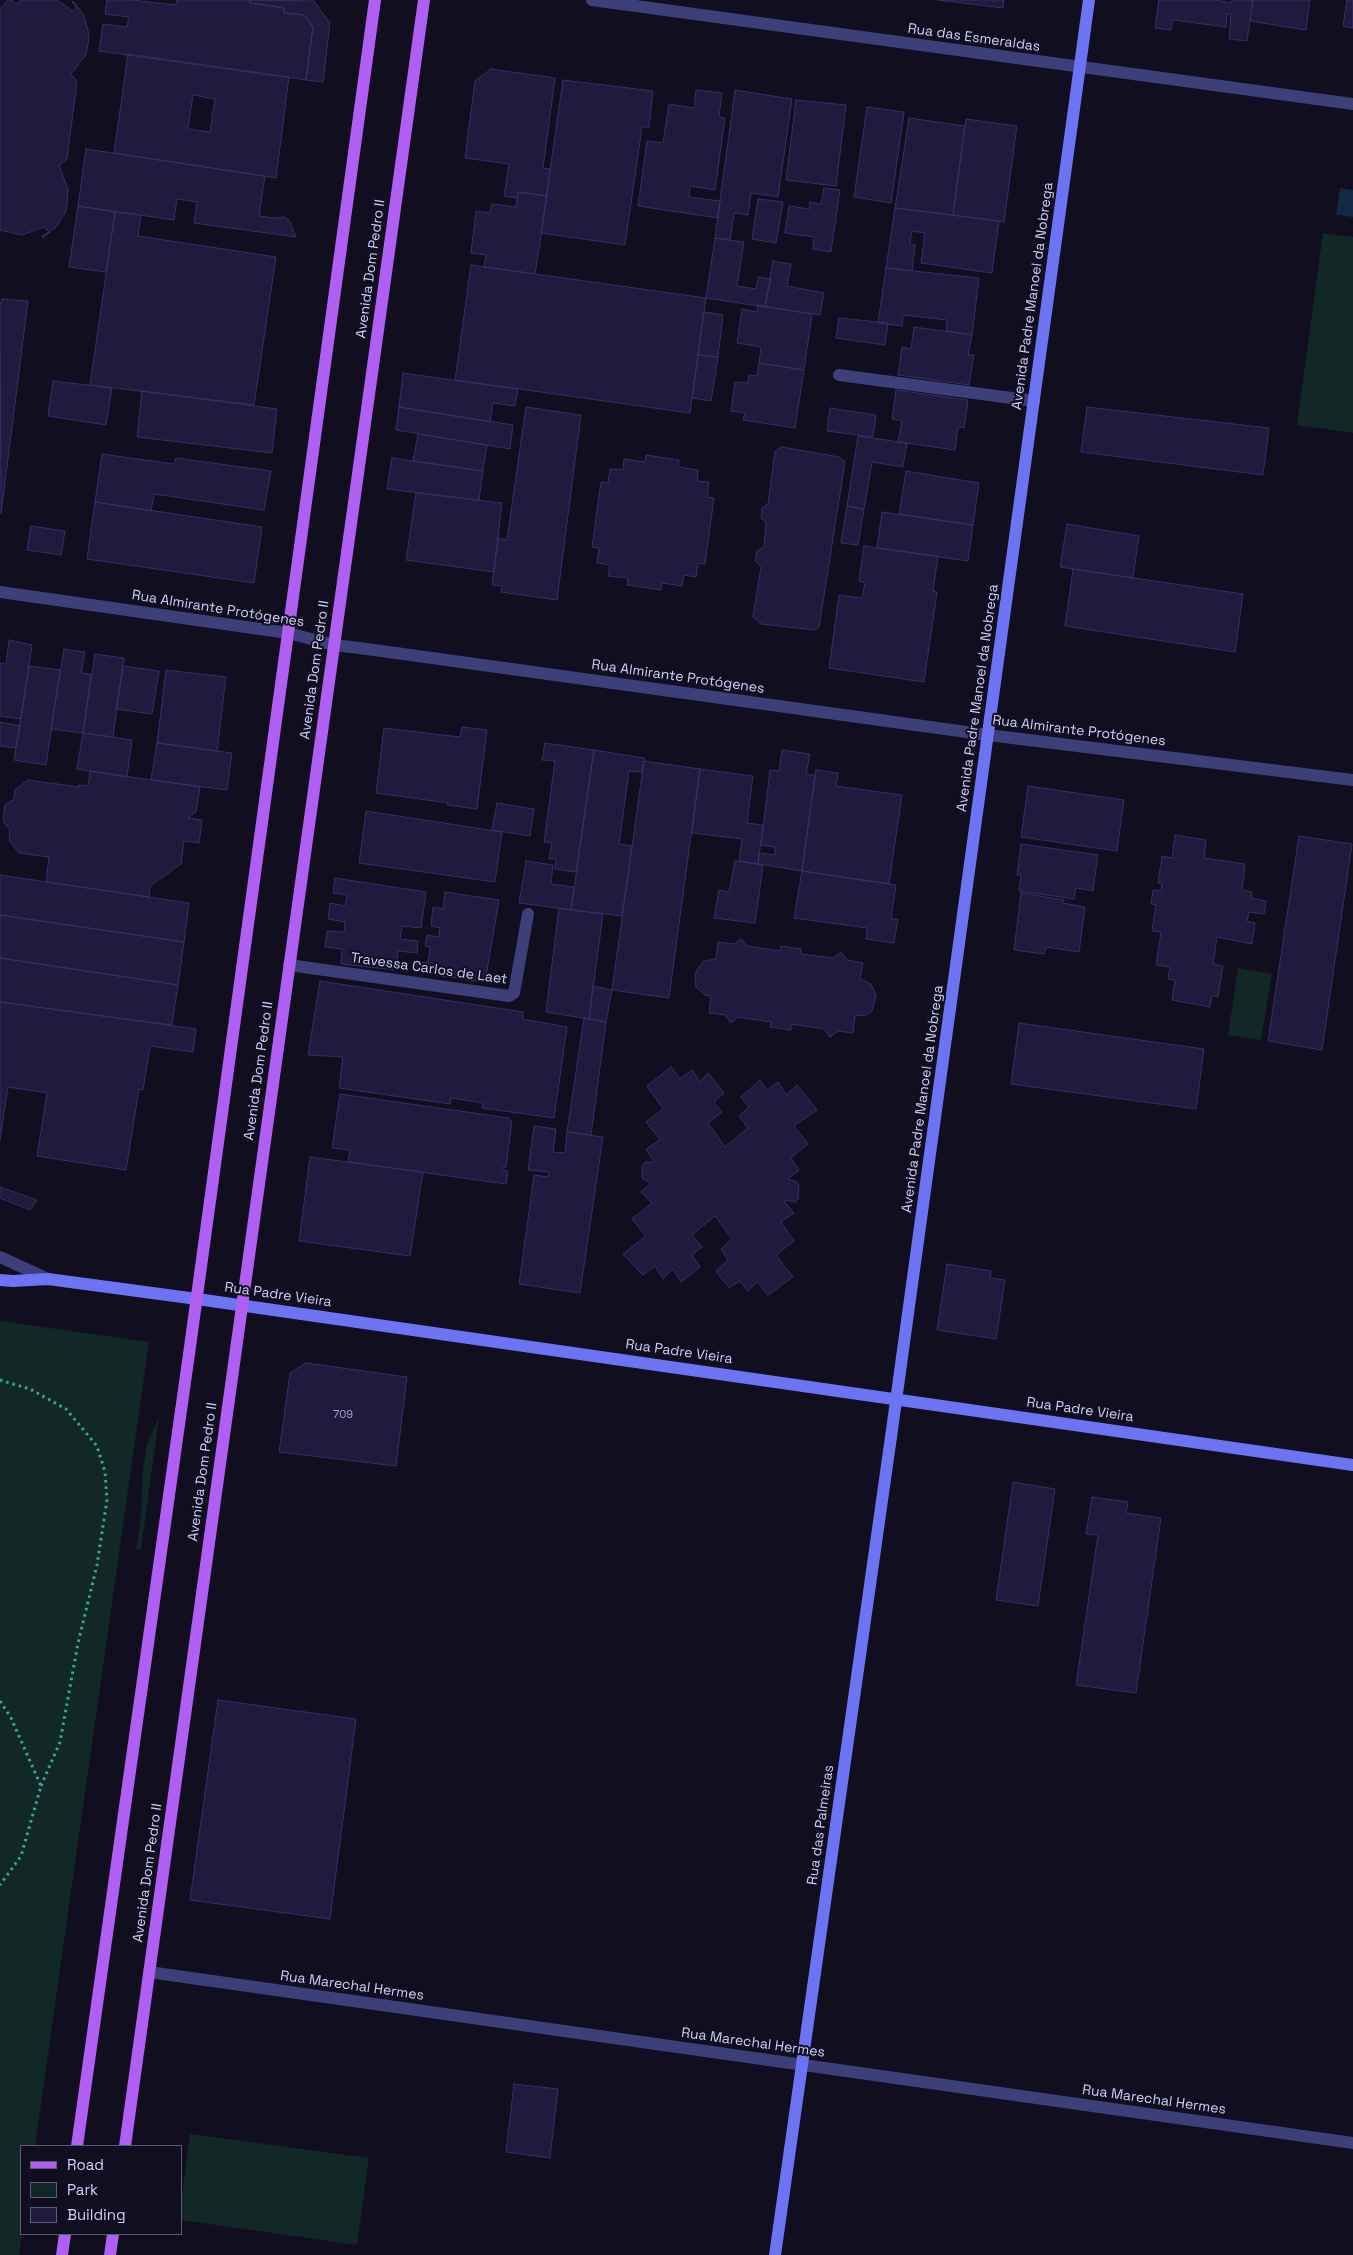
<!DOCTYPE html>
<html>
<head>
<meta charset="utf-8">
<style>
	body { margin:0 }
	#map { position:relative; width:1353px; height:2255px; overflow:hidden; background:#100e1f; font-family:"Space Grotesk",sans-serif }
	canvas { display:block }
	.legend { position:absolute; left:20px; top:2145px; width:162px; height:90px; box-sizing:border-box; background:#100e1f; border:1px solid #5d5b77; margin:0; padding:6px 9px; list-style:none; font-size:15px; color:#d1cffc }
	.legend li { display:flex; align-items:center; gap:10px; height:25px }
	.legend b { width:25px; border:1px solid #5d5b77 }
</style>
</head>
<body>
<div id="map">
<canvas width="1353" height="2255"></canvas>
<ul class="legend">
<li><b style="height:6px;background:#b15ef3"></b>Road</li>
<li><b style="height:14px;background:#122826"></b>Park</li>
<li><b style="height:14px;background:#201b3e"></b>Building</li>
</ul>
</div>
<script>
const g = document.querySelector('canvas').getContext('2d');
g.lineJoin = 'round';
function paint(path, color) { g.fillStyle = color; g.fill(path, 'evenodd'); }
const poly = rows => new Path2D(rows.map(r => 'M' + r).join(''));
function stroke(path, color, width, dash) { g.strokeStyle = color; g.lineWidth = width; g.lineCap = dash ? 'butt' : 'round'; g.setLineDash(dash || []); g.stroke(path); }
function label(font, color, halo, rows, align = 'center') {
  g.font = font + ' "Space Grotesk",sans-serif'; g.lineWidth = 4; g.setLineDash([]); g.textBaseline = 'middle'; g.strokeStyle = halo; g.fillStyle = color; for (const [text, x, y, turn = 0] of rows) {
    g.save(); g.translate(x, y); g.rotate((+turn || 0) * Math.PI / 180); g.textAlign = isNaN(turn) ? turn : align; if (halo) g.strokeText(text, 0, 0); g.fillText(text, 0, 0); g.restore();
  }
}
const green = poly([
	[1323,233,1353,237,1353,433,1297,425],
	[1238,968,1272,974,1261,1040,1228,1035],
	[0,1321,149,1342,35,2146,21,2146,22,2234,19,2255,0,2255],
	[159,1417,141,1550,136,1549,141,1516,143,1470,147,1443],
	[190,2134,369,2158,357,2245,181,2220,181,2202]
]);
const water = poly([
	[1340,188,1353,190,1353,217,1336,215]
]);
const building = poly([
	[8,0,12,0,16,4,22,0,58,0,72,11,77,8,72,2,73,1,83,14,88,30,89,38,86,55,71,74,77,82,67,159,59,165,68,189,67,205,65,213,56,227,43,238,42,236,49,232,44,227,22,235,0,230,0,9,8,0],
	[107,0,131,0,176,5,177,0,250,0,250,3,284,8,284,13,304,15,313,27,306,80,99,51,103,24,127,27,129,17,105,14,107,0],
	[250,0,314,1,330,23,323,82,306,80,313,27,304,15,284,13,284,8,250,3,250,0],
	[938,0,1004,0,1003,8,938,0],
	[1159,0,1215,0,1232,3,1232,0,1253,0,1247,41,1229,39,1231,14,1227,14,1226,27,1173,20,1171,30,1155,28,1159,0],
	[1253,0,1310,0,1306,30,1250,21,1253,0],
	[1347,0,1353,0,1353,28,1343,26,1347,0],
	[128,54,289,77,276,178,114,153,128,54],
	[193,95,215,99,210,132,188,129,193,95],
	[491,69,555,78,543,168,550,169,547,196,518,192,517,198,504,196,509,164,465,158,475,81,491,69],
	[563,80,653,91,649,127,642,127,625,245,541,233,563,80],
	[696,90,722,93,719,117,725,118,715,190,690,186,689,197,720,201,718,218,638,206,647,141,663,143,669,104,694,108,696,90],
	[735,90,792,99,778,197,751,193,748,215,734,213,730,240,715,238,735,90],
	[796,100,846,105,836,186,786,180,796,100],
	[867,107,904,112,891,203,854,197,867,107],
	[909,118,965,126,953,215,895,208,909,118],
	[966,119,1017,126,1004,222,953,215,966,119],
	[86,149,265,176,259,216,274,218,284,217,289,220,296,237,194,223,197,202,177,199,174,220,78,206,86,149],
	[824,188,840,190,831,252,813,249,814,237,785,233,789,206,809,209,810,202,821,204,824,188],
	[518,192,547,196,535,274,484,267,486,255,471,253,476,211,490,213,492,204,516,207,518,192],
	[758,199,783,202,776,243,752,239,758,199],
	[78,206,115,212,106,272,69,267,78,206],
	[895,208,999,221,992,273,921,263,925,233,912,231,910,244,915,245,912,271,886,268,895,208],
	[115,212,141,215,138,236,276,257,254,405,90,385,115,212],
	[715,238,744,242,737,286,756,289,758,277,771,279,765,307,706,298,715,238],
	[773,261,791,264,787,286,824,293,820,315,765,307,773,261],
	[471,265,706,298,690,413,455,380,471,265],
	[886,268,979,278,972,335,946,331,947,320,903,315,902,326,878,323,886,268],
	[2,299,28,301,1,514,0,306,2,299],
	[758,305,812,314,804,370,759,363,761,347,737,343,742,309,757,312,758,305],
	[704,312,723,315,718,357,698,355,704,312],
	[839,318,888,323,885,345,836,338,839,318],
	[914,327,972,335,968,355,974,355,969,385,898,375,902,347,911,349,914,327],
	[698,355,718,357,711,401,692,398,698,355],
	[759,363,804,370,795,428,743,420,745,413,731,411,735,382,748,383,749,375,757,376,759,363],
	[403,373,518,389,515,406,493,403,490,422,399,407,403,373],
	[53,381,112,388,106,425,48,416,53,381],
	[896,390,968,400,964,428,958,427,955,450,898,442,902,421,892,419,896,390],
	[142,391,277,409,272,453,137,437,142,391],
	[399,407,513,425,510,449,396,430,399,407],
	[526,407,581,415,557,600,501,592,502,586,492,585,498,538,507,540,526,407],
	[1087,407,1269,428,1263,475,1081,452,1087,407],
	[830,408,876,415,873,437,827,431,830,408],
	[418,434,487,445,483,471,413,461,418,434],
	[858,436,907,443,903,467,872,462,864,509,847,506,858,436],
	[782,447,839,457,845,462,819,627,815,630,761,624,753,617,761,567,755,561,757,551,764,547,766,522,761,518,762,508,768,504,775,451,782,447],
	[102,454,174,464,176,458,271,471,264,510,154,494,151,511,95,502,102,454],
	[646,455,679,460,678,467,698,470,697,481,709,482,707,497,714,498,705,564,698,563,696,577,684,575,682,586,662,583,661,590,627,585,628,578,608,576,610,565,597,563,599,548,592,547,601,482,608,483,610,469,623,470,624,459,645,462,646,455],
	[392,458,483,471,479,500,387,489,392,458],
	[906,471,979,483,973,525,899,514,906,471],
	[416,493,502,503,494,572,406,560,416,493],
	[95,502,262,527,254,583,87,559,95,502],
	[847,506,864,509,858,545,841,543,847,506],
	[882,512,973,525,968,561,877,548,882,512],
	[1067,524,1139,536,1133,578,1060,567,1067,524],
	[31,526,65,531,61,555,27,550,31,526],
	[864,546,938,556,933,591,937,592,924,682,829,668,839,595,862,598,865,583,859,581,864,546],
	[1073,569,1243,594,1235,652,1065,626,1073,569],
	[9,640,32,645,21,719,0,716,0,663,6,664,9,640],
	[64,649,85,652,81,673,91,674,83,733,51,729,64,649],
	[95,654,124,658,113,737,83,733,95,654],
	[29,666,60,670,46,765,14,760,29,666],
	[123,666,159,671,152,714,116,709,123,666],
	[166,670,226,677,217,751,157,743,166,670],
	[0,722,20,726,16,748,0,746,0,722],
	[462,727,487,730,477,809,447,805,448,803,376,793,384,728,460,737,462,727],
	[83,733,132,740,127,777,77,769,83,733],
	[157,743,232,753,227,790,151,780,157,743],
	[545,743,594,750,576,872,555,869,556,859,549,859,552,843,544,842,555,761,542,760,545,743],
	[594,750,644,758,642,772,629,771,619,844,632,846,622,916,571,910,594,750],
	[782,750,810,754,806,774,815,776,802,871,758,864,759,853,775,855,775,847,761,845,770,770,779,771,782,750],
	[644,761,700,769,669,998,612,990,644,761],
	[700,769,753,776,747,823,763,825,758,864,739,861,742,839,692,833,700,769],
	[816,770,838,773,836,786,902,795,889,884,802,871,816,770],
	[90,771,200,787,196,812,188,818,202,820,199,843,184,841,181,864,150,886,149,897,46,882,49,857,19,853,9,840,10,830,3,821,5,805,14,799,15,790,28,780,79,787,79,785,88,786,90,771],
	[1028,786,1124,800,1117,851,1021,837,1028,786],
	[497,803,534,809,530,836,492,830,497,803],
	[366,811,502,832,495,882,359,863,366,811],
	[1175,835,1206,840,1204,858,1245,864,1242,890,1252,892,1251,898,1266,901,1264,914,1249,912,1247,921,1255,923,1252,944,1217,937,1213,964,1223,966,1218,997,1212,996,1210,1007,1172,1000,1175,980,1168,979,1170,967,1156,965,1161,932,1152,931,1156,905,1151,904,1153,890,1161,891,1162,884,1158,883,1162,856,1172,858,1175,835],
	[1299,836,1352,844,1322,1050,1268,1041,1299,836],
	[1021,844,1098,855,1093,891,1076,888,1074,899,1019,891,1021,875,1017,875,1021,844],
	[526,861,553,865,551,884,574,887,571,910,519,903,526,861],
	[735,861,763,865,755,923,714,918,719,890,729,892,735,861],
	[802,871,896,885,891,919,898,919,894,943,866,939,867,928,794,918,802,871],
	[0,875,189,903,184,942,0,915,0,875],
	[335,878,426,892,421,928,402,926,400,939,418,941,417,953,398,951,396,970,341,964,342,949,325,947,327,931,344,932,345,922,328,919,330,903,345,906,347,895,333,893,335,878],
	[445,892,499,900,485,982,434,975,434,973,415,970,416,962,428,963,430,947,425,946,427,935,439,937,440,928,431,926,433,907,443,909,445,892],
	[1021,893,1064,900,1063,903,1085,907,1079,952,1046,947,1044,954,1014,950,1021,893],
	[559,908,603,914,589,1019,546,1012,559,908],
	[0,915,184,942,178,985,0,958,0,915],
	[741,939,747,946,780,951,781,946,801,949,801,954,833,958,841,952,847,960,863,963,860,979,871,984,876,995,872,1011,867,1015,855,1016,853,1033,838,1031,830,1037,824,1029,791,1024,791,1030,770,1027,771,1022,738,1017,731,1023,725,1015,709,1013,711,996,705,995,696,987,695,975,697,970,704,961,716,959,718,942,734,944,741,939],
	[0,958,178,985,172,1025,0,1002,0,958],
	[320,981,523,1012,523,1019,567,1027,554,1118,482,1108,483,1103,451,1098,450,1104,339,1088,343,1057,308,1055,320,981],
	[593,986,612,990,606,1022,589,1019,593,986],
	[0,1002,196,1029,193,1052,150,1046,143,1090,139,1089,126,1170,37,1156,47,1093,8,1087,0,1140,0,1002],
	[584,1018,606,1022,591,1135,567,1132,584,1018],
	[1019,1023,1204,1049,1196,1109,1011,1084,1019,1023],
	[671,1067,680,1079,692,1070,700,1082,708,1073,724,1093,714,1102,722,1112,708,1123,725,1147,748,1128,739,1116,749,1107,741,1097,760,1080,767,1090,778,1082,786,1095,797,1085,817,1110,794,1126,808,1144,791,1158,799,1170,788,1179,797,1182,799,1185,798,1199,795,1202,783,1200,794,1213,781,1222,794,1241,776,1255,793,1277,768,1295,757,1282,748,1291,740,1281,729,1288,716,1271,728,1260,721,1249,732,1239,715,1216,692,1235,702,1247,692,1255,700,1267,681,1282,673,1269,663,1279,655,1266,643,1275,623,1254,646,1236,632,1219,652,1203,641,1192,651,1183,642,1178,642,1166,646,1162,654,1162,646,1149,660,1140,646,1122,663,1109,647,1086,671,1067],
	[340,1094,509,1118,509,1121,512,1121,506,1167,503,1167,502,1171,508,1171,506,1184,348,1162,350,1150,332,1148,340,1094],
	[534,1126,556,1129,553,1152,565,1153,567,1132,603,1137,580,1293,519,1284,534,1175,548,1177,549,1172,528,1170,534,1126],
	[310,1157,423,1172,410,1256,299,1241,310,1157],
	[0,1187,37,1200,30,1210,0,1198,0,1187],
	[947,1264,991,1271,990,1278,1005,1280,996,1339,937,1330,947,1264],
	[306,1363,407,1377,396,1466,279,1452,290,1373,306,1363],
	[1013,1482,1055,1489,1038,1606,996,1600,1013,1482],
	[1092,1497,1128,1502,1126,1513,1161,1518,1136,1693,1076,1685,1098,1535,1086,1534,1092,1497],
	[218,1700,356,1719,330,1919,190,1900,218,1700],
	[514,2084,558,2089,550,2158,506,2152,514,2084]
]);
const path = poly([
	[0,1380,30,1389,66,1409,97,1446,105,1472,107,1500,97,1565,78,1643,60,1742,41,1786],
	[0,1701,11,1718,41,1786,21,1856,0,1885]
]);
const lane = poly([
	[839,375,1034,401],
	[289,965,509,996,514,993,528,914]
]);
const street = poly([
	[592,0,1353,104],
	[0,592,288,633,334,645,367,649,988,735,1353,780],
	[0,1257,48,1279],
	[149,1972,1353,2143]
]);
const secondary = poly([
	[0,1280,13,1281,48,1279,197,1299,1353,1465],
	[775,2255,891,1437,1089,0]
]);
const primary = poly([
	[77,2146,189,1354,375,0],
	[125,2146,424,0],
	[62,2255,65,2234],
	[110,2255,113,2234]
]);
const numberNames = [
	["709",343,1415]
];
const streetNames = [
	["Rua das Esmeraldas",974,38,8],
	["Avenida Dom Pedro II",371,269,-82],
	["Avenida Padre Manoel da Nobrega",1033,296,-82],
	["Rua Almirante Protógenes",218,609,9],
	["Avenida Dom Pedro II",315,670,-82],
	["Rua Almirante Protógenes",678,677,8],
	["Avenida Padre Manoel da Nobrega",978,698,-82],
	["Rua Almirante Protógenes",1079,731,7],
	["Travessa Carlos de Laet",429,969,8],
	["Avenida Dom Pedro II",259,1071,-82],
	["Avenida Padre Manoel da Nobrega",923,1099,-82],
	["Rua Padre Vieira",278,1295,8],
	["Rua Padre Vieira",679,1352,8],
	["Rua Padre Vieira",1080,1410,8],
	["Avenida Dom Pedro II",203,1472,-82],
	["Rua das Palmeiras",821,1825,-82],
	["Avenida Dom Pedro II",148,1873,-82],
	["Rua Marechal Hermes",352,1986,8],
	["Rua Marechal Hermes",753,2043,8],
	["Rua Marechal Hermes",1154,2100,8]
];
paint(green, '#122826');
paint(water, '#112944');
paint(building, '#201b3e');
stroke(building, '#362f69', 1);
stroke(path, '#36a899', 3, [2.5, 4]);
stroke(lane, '#3c3f7a', 12);
stroke(street, '#3c3f7a', 12);
stroke(secondary, '#6d74f4', 12);
stroke(primary, '#b15ef3', 12);
label('11px', '#a5a2cc', null, numberNames);
label('14px', '#d1cffc', '#100e1f', streetNames);
</script>
</body>
</html>
